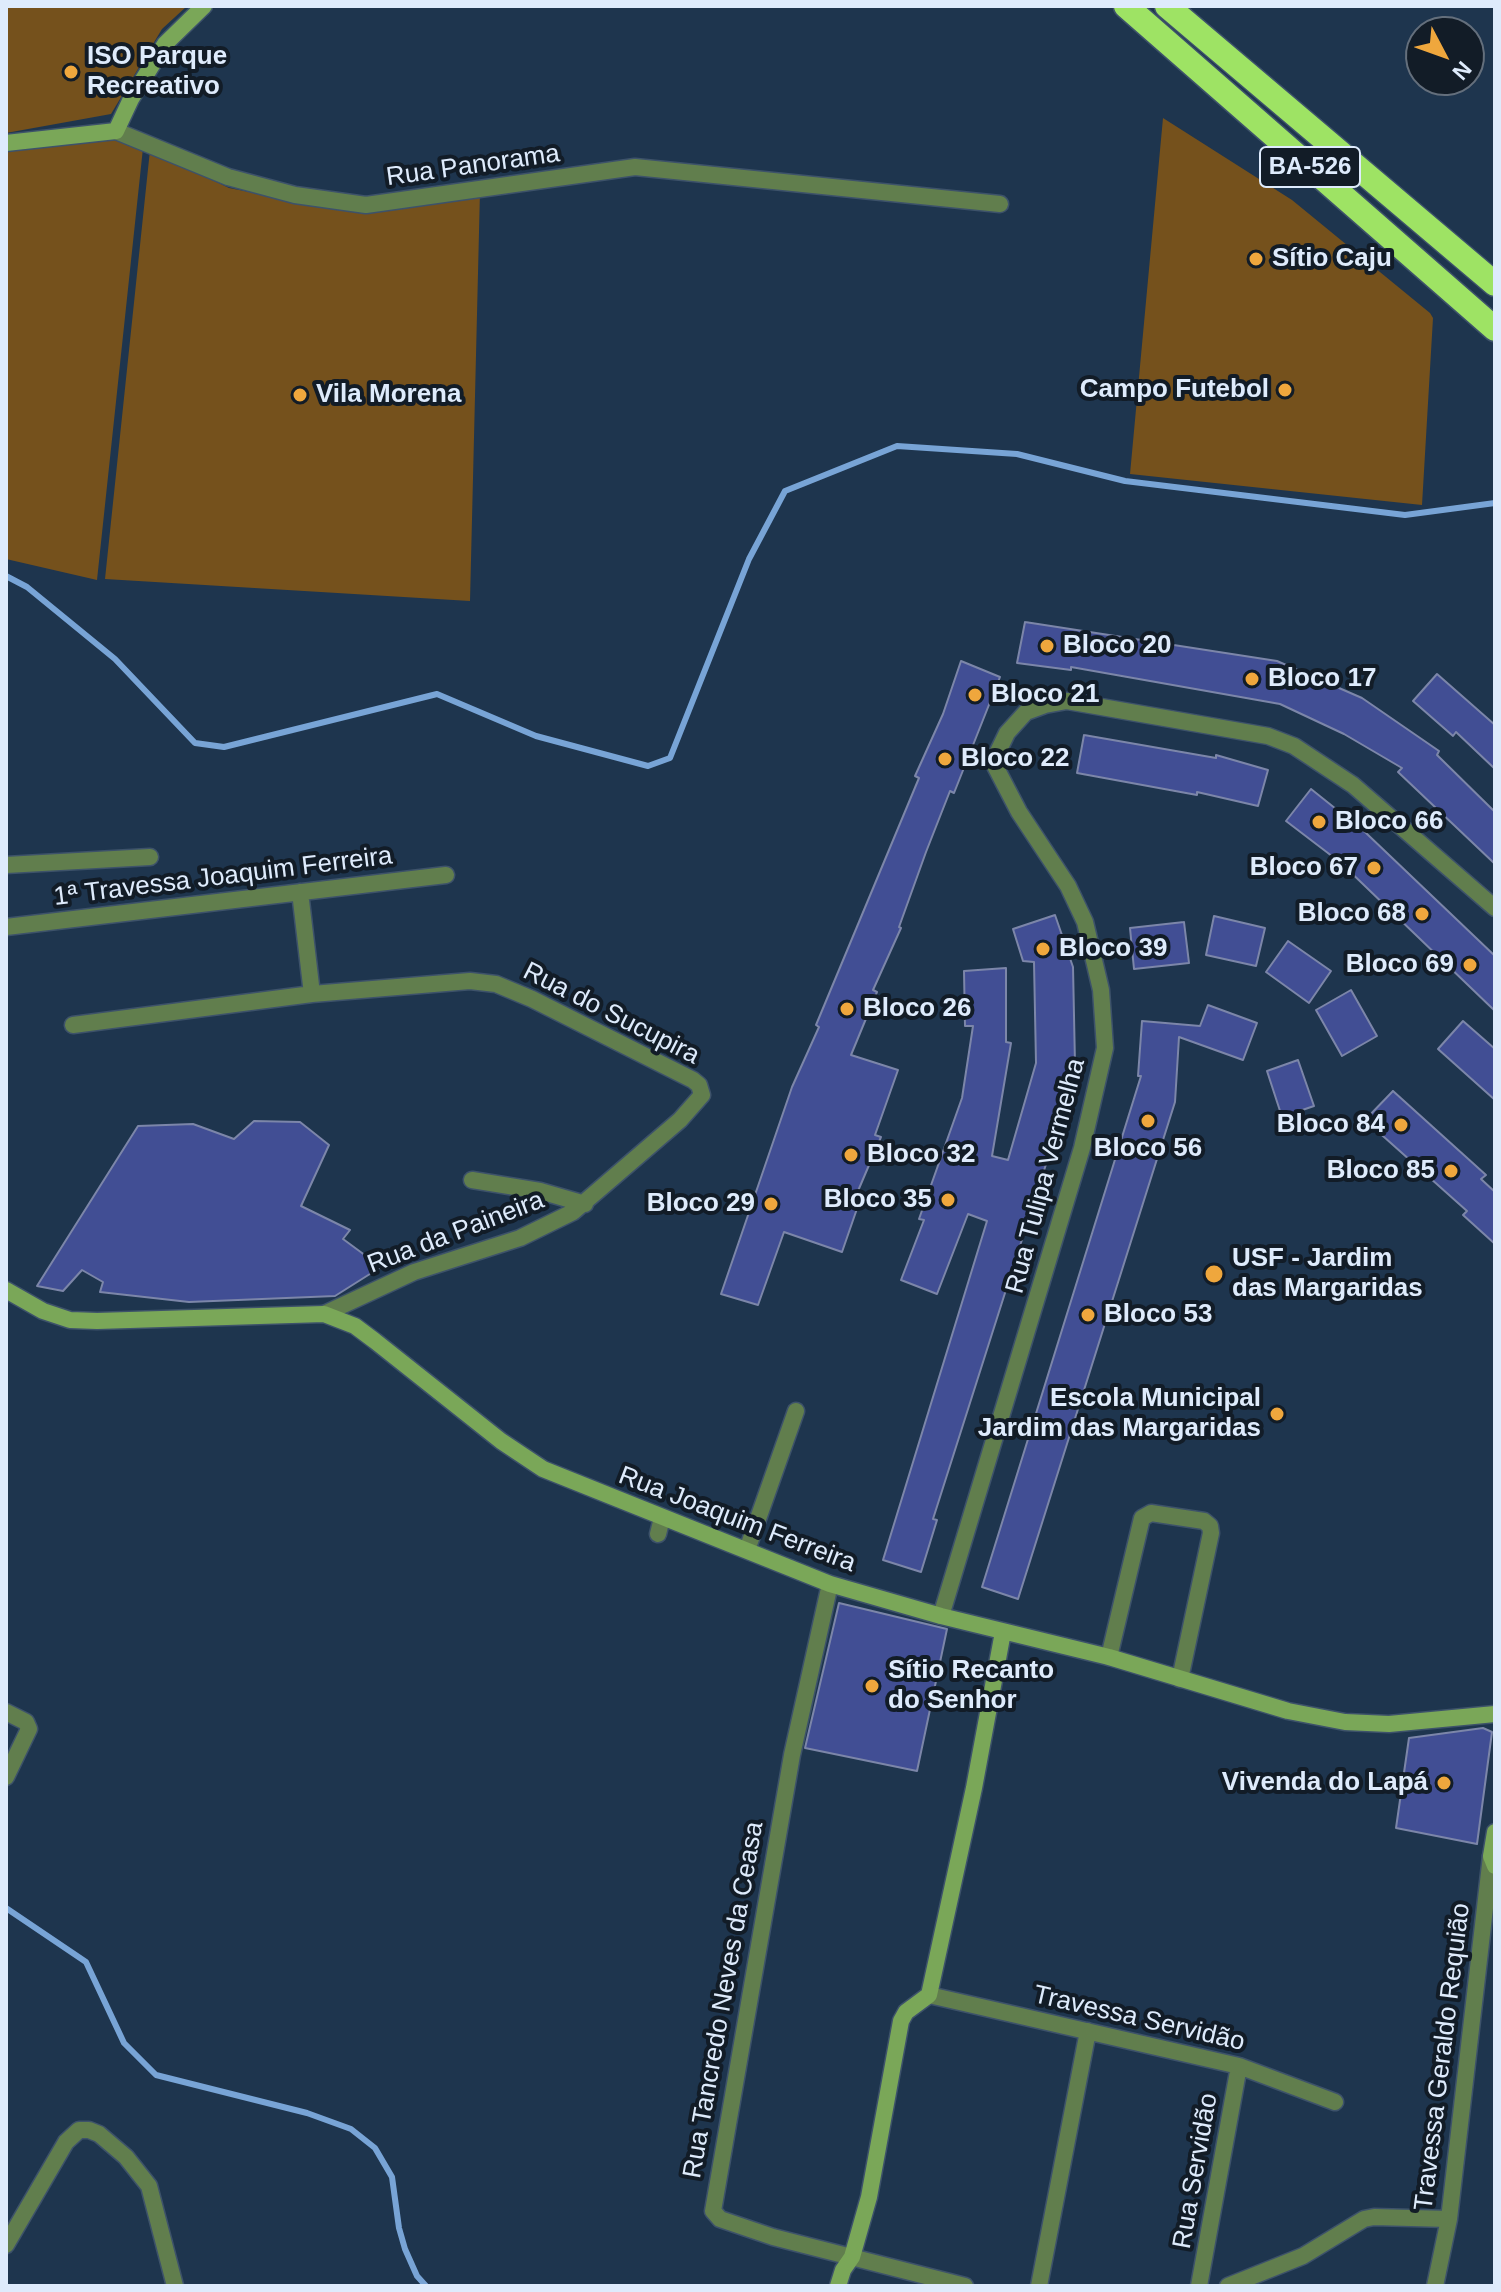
<!DOCTYPE html>
<html>
<head>
<meta charset="utf-8">
<style>
	body { margin:0 }
	#map { position:relative; width:1501px; height:2292px; overflow:hidden; background:#1e354e; font-family:Arial,sans-serif }
	canvas { display:block }
	.frame { position:absolute; inset:0; border:8px solid #deebfc; pointer-events:none }
	.north { position:absolute; left:1405px; top:16px; width:80px; height:80px; box-sizing:border-box; background:#121c27; border:2px solid #646f7c; border-radius:50%; rotate:131deg; font-size:22px; font-weight:700; line-height:32px; text-align:center; color:#deebfc }
	.north::after { content:''; display:block; margin:auto; width:28px; height:36px; background:#efa73d; clip-path:polygon(50% 0,100% 100%,50% 72%,0 100%) }
</style>
</head>
<body>
<div id="map">
<canvas width="1501" height="2292"></canvas>
<div class="frame"></div>
<div class="north">N</div>
</div>
<script>
const g = document.querySelector('canvas').getContext('2d');
g.lineJoin = 'round';
function paint(path, color) { g.fillStyle = color; g.fill(path, 'evenodd'); }
const poly = rows => new Path2D(rows.map(r => 'M' + r).join(''));
function stroke(path, color, width, dash) { g.strokeStyle = color; g.lineWidth = width; g.lineCap = dash ? 'butt' : 'round'; g.setLineDash(dash || []); g.stroke(path); }
function label(font, color, halo, rows, align = 'center') {
  g.font = font + ' Arial,sans-serif'; g.lineWidth = 8; g.setLineDash([]); g.textBaseline = 'middle'; g.strokeStyle = halo; g.fillStyle = color; for (const [text, x, y, turn = 0] of rows) {
    g.save(); g.translate(x, y); g.rotate((+turn || 0) * Math.PI / 180); g.textAlign = isNaN(turn) ? turn : align; if (halo) g.strokeText(text, 0, 0); g.fillText(text, 0, 0); g.restore();
  }
}
const green = poly([
	[6,6,187,6,162,29,111,114,6,133],
	[1163,118,1292,200,1430,313,1433,318,1422,505,1130,474],
	[116,131,143,148,97,580,6,559,6,151],
	[150,150,229,188,343,210,407,205,480,191,470,601,105,579]
]);
const stream = poly([
	[6,576,27,587,115,659,195,743,224,747,437,694,536,736,648,766,670,758,749,559,785,491,897,446,1017,454,1125,481,1405,515,1495,503],
	[6,1908,86,1962,124,2043,156,2075,307,2113,351,2129,375,2148,392,2177,399,2228,405,2249,417,2276,426,2286]
]);
const building = poly([
	[1025,622,1277,661,1362,698,1439,751,1437,755,1495,812,1495,864,1398,772,1402,768,1344,734,1280,704,1071,667,1071,670,1017,663,1025,622],
	[961,661,1000,677,954,793,950,791,926,852,899,927,901,928,873,990,877,992,851,1055,898,1070,875,1135,881,1137,855,1198,860,1200,842,1252,784,1232,758,1305,721,1294,792,1087,819,1027,816,1025,919,778,915,776,943,714,961,661],
	[1437,674,1495,725,1495,769,1456,732,1453,736,1413,701,1437,674],
	[1084,735,1216,758,1216,755,1268,770,1258,806,1197,792,1197,795,1077,773,1084,735],
	[1311,789,1366,833,1495,956,1495,1011,1341,863,1286,821,1311,789],
	[1055,915,1073,967,1075,1064,1055,1136,933,1519,937,1520,921,1572,883,1560,987,1221,968,1214,937,1294,901,1280,924,1220,919,1219,962,1098,973,1026,965,1026,964,971,1006,968,1006,1042,1011,1043,992,1156,1008,1160,1036,1063,1034,962,1023,961,1013,929,1055,915],
	[1214,916,1265,928,1256,966,1206,955,1214,916],
	[1184,922,1189,963,1134,969,1130,928,1184,922],
	[1288,941,1331,971,1309,1003,1266,972,1288,941],
	[1351,990,1377,1036,1342,1056,1316,1010,1351,990],
	[1208,1005,1257,1023,1243,1060,1179,1037,1175,1102,1018,1599,982,1587,1141,1076,1138,1076,1142,1021,1200,1026,1208,1005],
	[1463,1021,1495,1049,1495,1100,1438,1049,1463,1021],
	[1298,1060,1314,1106,1282,1117,1267,1071,1298,1060],
	[1393,1091,1486,1175,1481,1179,1495,1192,1495,1244,1463,1215,1467,1211,1365,1120,1393,1091],
	[254,1121,300,1122,329,1145,301,1206,350,1230,343,1239,381,1267,335,1296,189,1302,100,1292,103,1282,82,1270,63,1291,37,1286,138,1126,193,1124,234,1139,254,1121],
	[839,1603,947,1629,917,1771,805,1748,839,1603],
	[1483,1728,1492,1732,1477,1844,1396,1828,1409,1738,1483,1728]
]);
const street = poly([
	[116,131,228,177,295,195,366,205,635,167,1000,204],
	[6,865,150,857],
	[300,892,312,994,470,981,496,984,532,999,693,1080,699,1085,702,1095,680,1120,573,1212,520,1238,414,1272,324,1314],
	[6,927,446,875],
	[73,1025,312,994],
	[472,1180,540,1191,585,1204],
	[658,1534,662,1518],
	[747,1550,796,1411],
	[830,1584,792,1755,713,2211,720,2219,773,2237,965,2286],
	[941,1616,1082,1148,1105,1048,1101,990,1085,922,1068,886,1019,812,993,762,1007,733,1026,712,1045,705,1067,701,1268,736,1294,746,1353,785,1495,908],
	[1109,1657,1142,1518,1151,1513,1204,1521,1210,1526,1211,1533,1180,1679],
	[6,1712,26,1722,29,1729,6,1777],
	[929,1995,1239,2066,1335,2102],
	[6,2245,66,2142,79,2130,89,2130,99,2134,126,2157,149,2186,175,2286],
	[1039,2286,1088,2031],
	[1199,2286,1239,2066],
	[1228,2286,1303,2256,1364,2219,1374,2217,1449,2219],
	[1435,2286,1449,2219,1491,1856]
]);
const secondary = poly([
	[6,143,116,131,131,99,165,44,204,6],
	[6,1290,43,1311,70,1320,97,1321,324,1314,355,1326,375,1341,501,1441,543,1469,830,1584,941,1616,1109,1657,1288,1711,1345,1722,1389,1724,1495,1714],
	[1495,1832,1491,1856,1495,1866],
	[838,2286,843,2270,852,2257,869,2197,901,2021,906,2012,929,1995,974,1788,1003,1632]
]);
const highway = poly([
	[1126,6,1495,329],
	[1167,6,1495,284]
]);
const markers = [
	[71,72,8,"#efa73d"],
	[1256,259,8,"#efa73d"],
	[1285,390,8,"#efa73d"],
	[300,395,8,"#efa73d"],
	[1047,646,8,"#efa73d"],
	[1252,679,8,"#efa73d"],
	[975,695,8,"#efa73d"],
	[945,759,8,"#efa73d"],
	[1319,822,8,"#efa73d"],
	[1374,868,8,"#efa73d"],
	[1422,914,8,"#efa73d"],
	[1043,949,8,"#efa73d"],
	[1470,965,8,"#efa73d"],
	[847,1009,8,"#efa73d"],
	[1148,1121,8,"#efa73d"],
	[1401,1125,8,"#efa73d"],
	[851,1155,8,"#efa73d"],
	[1451,1171,8,"#efa73d"],
	[948,1200,8,"#efa73d"],
	[771,1204,8,"#efa73d"],
	[1214,1274,10,"#efa73d"],
	[1088,1315,8,"#efa73d"],
	[1277,1414,8,"#efa73d"],
	[872,1686,8,"#efa73d"],
	[1444,1783,8,"#efa73d"]
];
const shields = [
	[1310,167,100]
];
const shieldNames = [
	["BA-526",1310,167]
];
const poiNames = [
	["ISO Parque",87,57],
	["Recreativo",87,87],
	["Sítio Caju",1272,259],
	["Campo Futebol",1269,390,"right"],
	["Vila Morena",316,395],
	["Bloco 20",1063,646],
	["Bloco 17",1268,679],
	["Bloco 21",991,695],
	["Bloco 22",961,759],
	["Bloco 66",1335,822],
	["Bloco 67",1358,868,"right"],
	["Bloco 68",1406,914,"right"],
	["Bloco 39",1059,949],
	["Bloco 69",1454,965,"right"],
	["Bloco 26",863,1009],
	["Bloco 84",1385,1125,"right"],
	["Bloco 56",1148,1149,"center"],
	["Bloco 32",867,1155],
	["Bloco 85",1435,1171,"right"],
	["Bloco 35",932,1200,"right"],
	["Bloco 29",755,1204,"right"],
	["USF - Jardim",1232,1259],
	["das Margaridas",1232,1289],
	["Bloco 53",1104,1315],
	["Escola Municipal",1261,1399,"right"],
	["Jardim das Margaridas",1261,1429,"right"],
	["Sítio Recanto",888,1671],
	["do Senhor",888,1701],
	["Vivenda do Lapá",1428,1783,"right"]
];
const streetNames = [
	["Rua Panorama",473,166,-8],
	["1ª Travessa Joaquim Ferreira",223,877,-7],
	["Rua do Sucupira",611,1014,27],
	["Rua Tulipa Vermelha",1046,1176,-75],
	["Rua da Paineira",456,1233,-21],
	["Rua Joaquim Ferreira",737,1520,21],
	["Rua Tancredo Neves da Ceasa",724,2000,-80],
	["Travessa Servidão",1139,2019,13],
	["Travessa Geraldo Requião",1443,2057,-83],
	["Rua Servidão",1196,2171,-80]
];
paint(green, '#75511c');
stroke(stream, '#78a4d6', 6);
paint(building, '#414e94');
stroke(building, '#7c86a9', 2);
stroke(street, '#3d526a', 19);
stroke(secondary, '#3d526a', 19);
stroke(highway, '#3d526a', 27);
stroke(street, '#617e4d', 16);
stroke(secondary, '#7aa758', 16);
stroke(highway, '#9ee364', 24);
for (const [x, y, r, color] of markers) { const dot = new Path2D(); dot.arc(x, y, r, 0, 2 * Math.PI); g.fillStyle = color; g.fill(dot); stroke(dot, '#121c27', 3); }
for (const [x, y, w] of shields) { const box = new Path2D(); box.roundRect(x - w / 2, y - 20, w, 40, 6); g.fillStyle = '#121c27'; g.fill(box); stroke(box, '#deebfc', 2); }
label('bold 24px', '#deebfc', null, shieldNames);
label('bold 26px', '#deebfc', '#121c27', poiNames, 'left');
label('26px', '#deebfc', '#121c27', streetNames);
</script>
</body>
</html>
